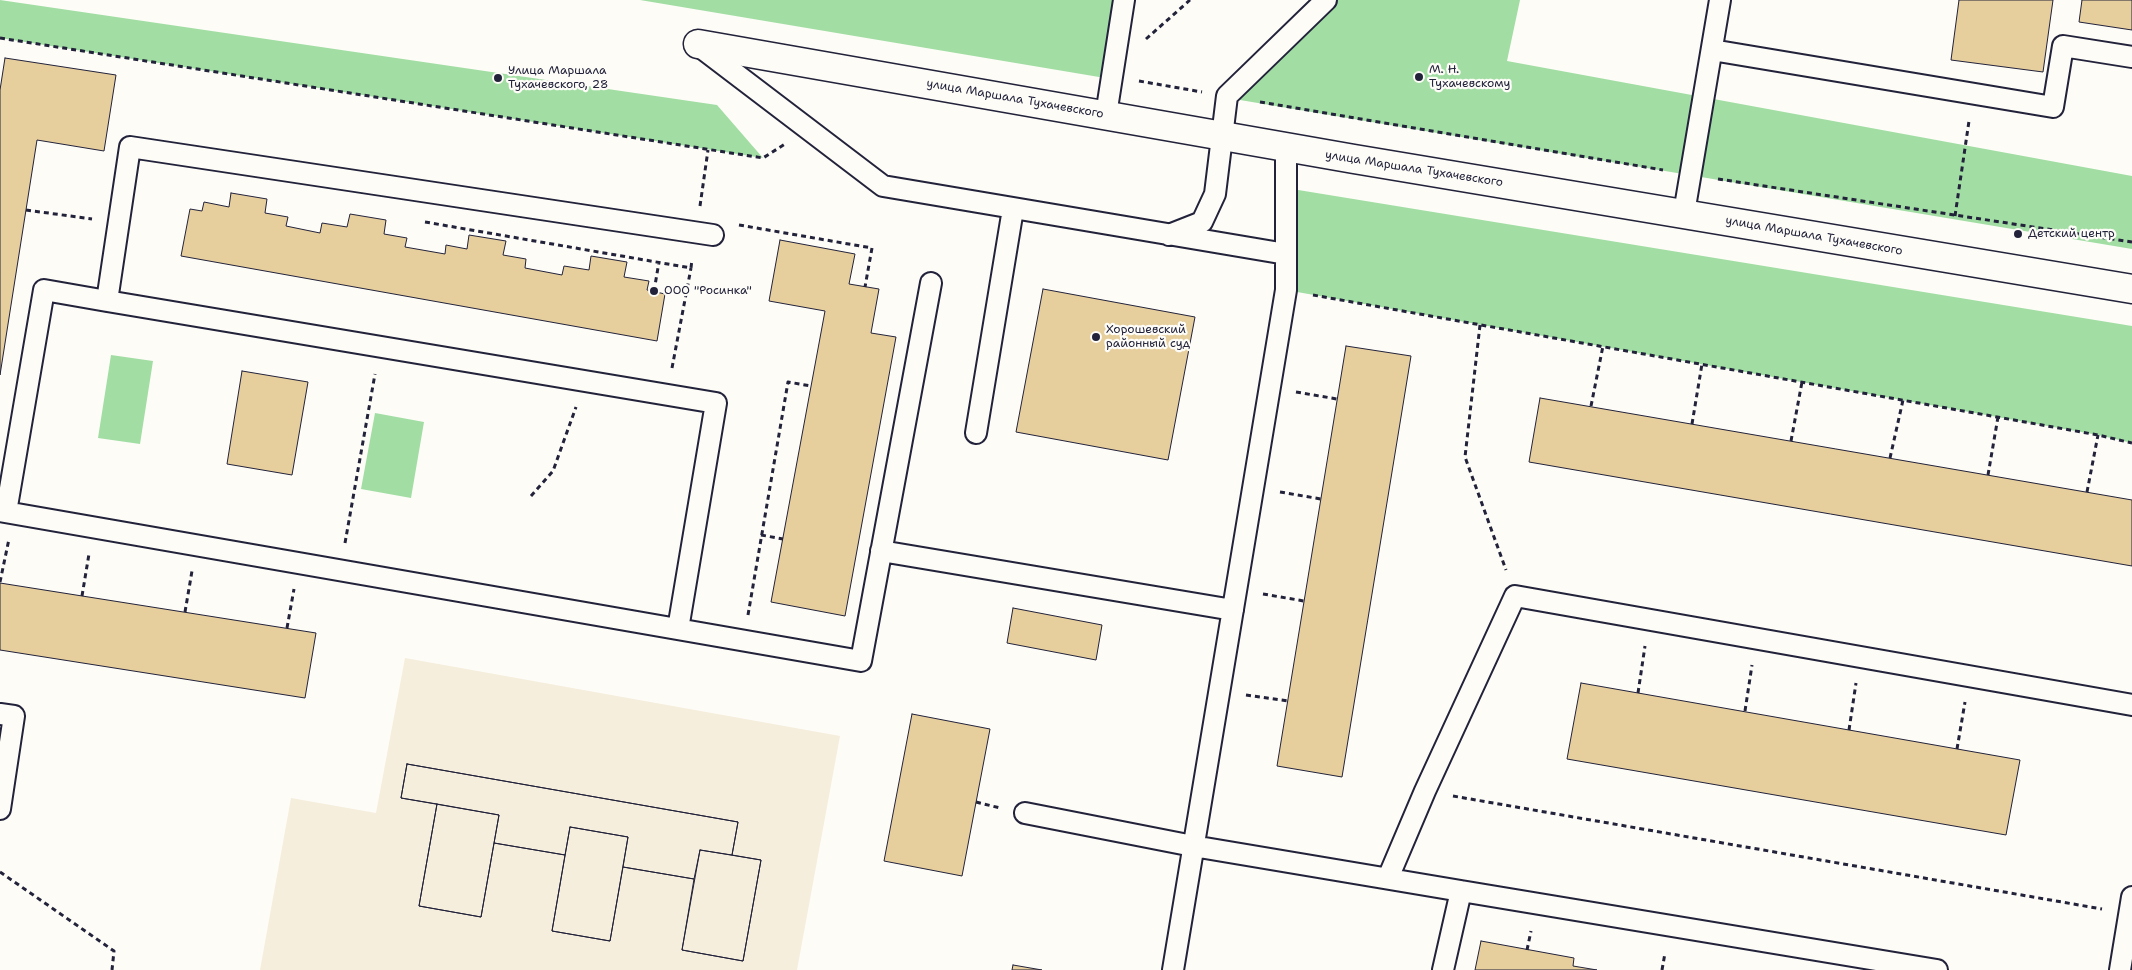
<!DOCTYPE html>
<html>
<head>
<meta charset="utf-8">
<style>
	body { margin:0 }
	canvas { display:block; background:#fdfcf7 }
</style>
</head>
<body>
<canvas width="2132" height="970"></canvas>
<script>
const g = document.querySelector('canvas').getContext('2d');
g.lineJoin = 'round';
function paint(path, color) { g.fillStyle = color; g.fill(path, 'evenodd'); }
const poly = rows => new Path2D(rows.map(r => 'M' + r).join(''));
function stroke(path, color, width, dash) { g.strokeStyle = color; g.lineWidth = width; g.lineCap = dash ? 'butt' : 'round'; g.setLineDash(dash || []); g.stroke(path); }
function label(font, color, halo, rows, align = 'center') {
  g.font = font + ' "Shantell Sans",sans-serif'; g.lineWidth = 4.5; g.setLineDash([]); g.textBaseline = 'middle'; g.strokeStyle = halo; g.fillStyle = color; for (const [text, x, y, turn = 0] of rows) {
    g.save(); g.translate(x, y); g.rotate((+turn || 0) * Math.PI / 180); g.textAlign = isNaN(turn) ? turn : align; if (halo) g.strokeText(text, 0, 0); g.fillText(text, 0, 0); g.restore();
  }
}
const built = poly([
	[405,658,840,736,797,970,260,970,291,798,376,813]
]);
const green = poly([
	[0,0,717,105,763,158,0,38],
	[640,0,1124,0,1111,79],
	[1335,0,1520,0,1507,61,2132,176,2132,249,1234,99],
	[1286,188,2132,326,2132,443,2098,435,1286,290],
	[111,355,153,361,140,444,98,438],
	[375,413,424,422,411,498,361,489]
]);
const building = poly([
	[1959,0,2053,0,2043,72,1951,60,1959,0],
	[2082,0,2132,0,2132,30,2079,22,2082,0],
	[5,58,116,75,104,151,37,140,0,375,0,90,5,58],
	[231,193,267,199,265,213,288,217,286,226,320,233,322,223,347,227,350,214,386,220,384,234,407,238,405,247,445,254,446,245,467,249,469,235,506,241,503,255,526,259,525,268,562,275,564,266,589,270,591,256,627,262,624,277,649,281,647,290,665,294,657,341,181,256,190,209,202,211,204,202,229,207,231,193],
	[780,240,855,254,849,284,879,289,871,333,896,337,845,616,771,602,825,311,769,301,780,240],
	[1043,289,1195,317,1168,460,1016,432,1043,289],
	[1346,346,1411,356,1342,777,1277,766,1346,346],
	[242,371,308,382,292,475,227,464,242,371],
	[1540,398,2132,500,2132,566,1529,462,1540,398],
	[0,583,316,633,305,698,0,650,0,583],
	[1013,608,1102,625,1096,660,1007,643,1013,608],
	[1581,683,2020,760,2006,835,1567,759,1581,683],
	[912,714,990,729,962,876,884,861,912,714],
	[407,764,738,822,732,855,761,860,743,961,682,950,694,879,623,867,610,941,552,931,565,855,494,843,481,917,419,906,437,804,401,798,407,764],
	[407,764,738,822,732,855,700,850,694,879,623,867,628,837,570,827,565,855,494,843,499,815,401,798,407,764],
	[437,804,499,815,481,917,419,906,437,804],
	[570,827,628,837,610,941,552,931,570,827],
	[700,850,761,860,743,961,682,950,700,850],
	[1481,941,1574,958,1573,966,1597,970,1475,970,1481,941],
	[1013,965,1042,970,1012,970,1013,965]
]);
const path = poly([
	[0,38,763,158,785,144],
	[1146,39,1190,0],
	[1139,81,1202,92],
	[1260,102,1663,170],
	[1718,179,2132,242],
	[700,206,708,150],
	[26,210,92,219],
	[1955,216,1969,121],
	[425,222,691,268,692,259],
	[739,225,872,248,865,287],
	[654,291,659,262],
	[1313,295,2098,435,2132,443],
	[1480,325,1465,457,1506,570],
	[672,368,691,268],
	[1296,392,1337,399],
	[1591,406,1603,346],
	[1692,424,1702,364],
	[1791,441,1802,382],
	[1890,458,1903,400],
	[1988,475,1998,417],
	[1280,492,1321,499],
	[2087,492,2098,435],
	[531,496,553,471,576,407],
	[761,535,783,539],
	[345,543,375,374],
	[0,582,9,539],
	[1263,594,1304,601],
	[82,596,89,554],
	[185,612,192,571],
	[748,615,788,382,811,386],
	[287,628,294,589],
	[1638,693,1645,646],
	[1246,695,1288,701],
	[1745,711,1752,665],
	[1849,730,1856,683],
	[1957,749,1965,702],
	[1453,796,2102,909],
	[976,802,1000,808],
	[0,872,114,951,112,970],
	[1527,950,1531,931],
	[1662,970,1665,953]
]);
const lane = poly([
	[699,46,883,186,1286,254],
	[1712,50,2053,107,2063,46,2132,57],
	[1106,115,1124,0],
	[1684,213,1720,0],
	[1169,235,1202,222,1215,194,1227,96,1326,0],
	[107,301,716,403,678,629],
	[976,433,1013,209],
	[0,511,861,661,931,283],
	[6,512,44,290,107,301,130,147,713,235],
	[881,551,1233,610],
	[0,714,14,716,0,809],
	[1025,813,1193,846,1461,891,1443,970],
	[1388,878,1425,791,1515,596,2132,705],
	[1461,891,1937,970],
	[1173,970,1286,290,1286,147],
	[2120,970,2132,897]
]);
const secondary = poly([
	[698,44,1354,159,2132,289]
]);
const markers = [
	[1419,77,5,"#22223b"],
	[498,78,5,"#22223b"],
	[2018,234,5,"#22223b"],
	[654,291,5,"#22223b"],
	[1096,337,5,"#22223b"]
];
const poiNames = [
	["М. Н.",1429,70],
	["Тухачевскому",1429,84],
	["Улица Маршала",508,71],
	["Тухачевского, 28",508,85],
	["Детский центр",2028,234],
	["ООО \"Росинка\"",664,291],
	["Хорошевский",1106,330],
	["районный суд",1106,344]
];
const streetNames = [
	["улица Маршала Тухачевского",1015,99,10],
	["улица Маршала Тухачевского",1414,169,9],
	["улица Маршала Тухачевского",1814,236,10]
];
paint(built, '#f6eedc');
paint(green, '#a2dea4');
paint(building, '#e6ce9d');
stroke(building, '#22223b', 1);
stroke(lane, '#22223b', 24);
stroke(secondary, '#22223b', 31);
stroke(path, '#22223b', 3, [5, 4]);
stroke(lane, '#fdfcf7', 20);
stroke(secondary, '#fdfcf7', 28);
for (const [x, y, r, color] of markers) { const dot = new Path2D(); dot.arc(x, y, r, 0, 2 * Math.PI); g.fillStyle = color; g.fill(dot); stroke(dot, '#fdfcf7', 2); }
label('12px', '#22223b', '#fdfcf7', poiNames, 'left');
label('12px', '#22223b', '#fdfcf7', streetNames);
</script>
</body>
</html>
